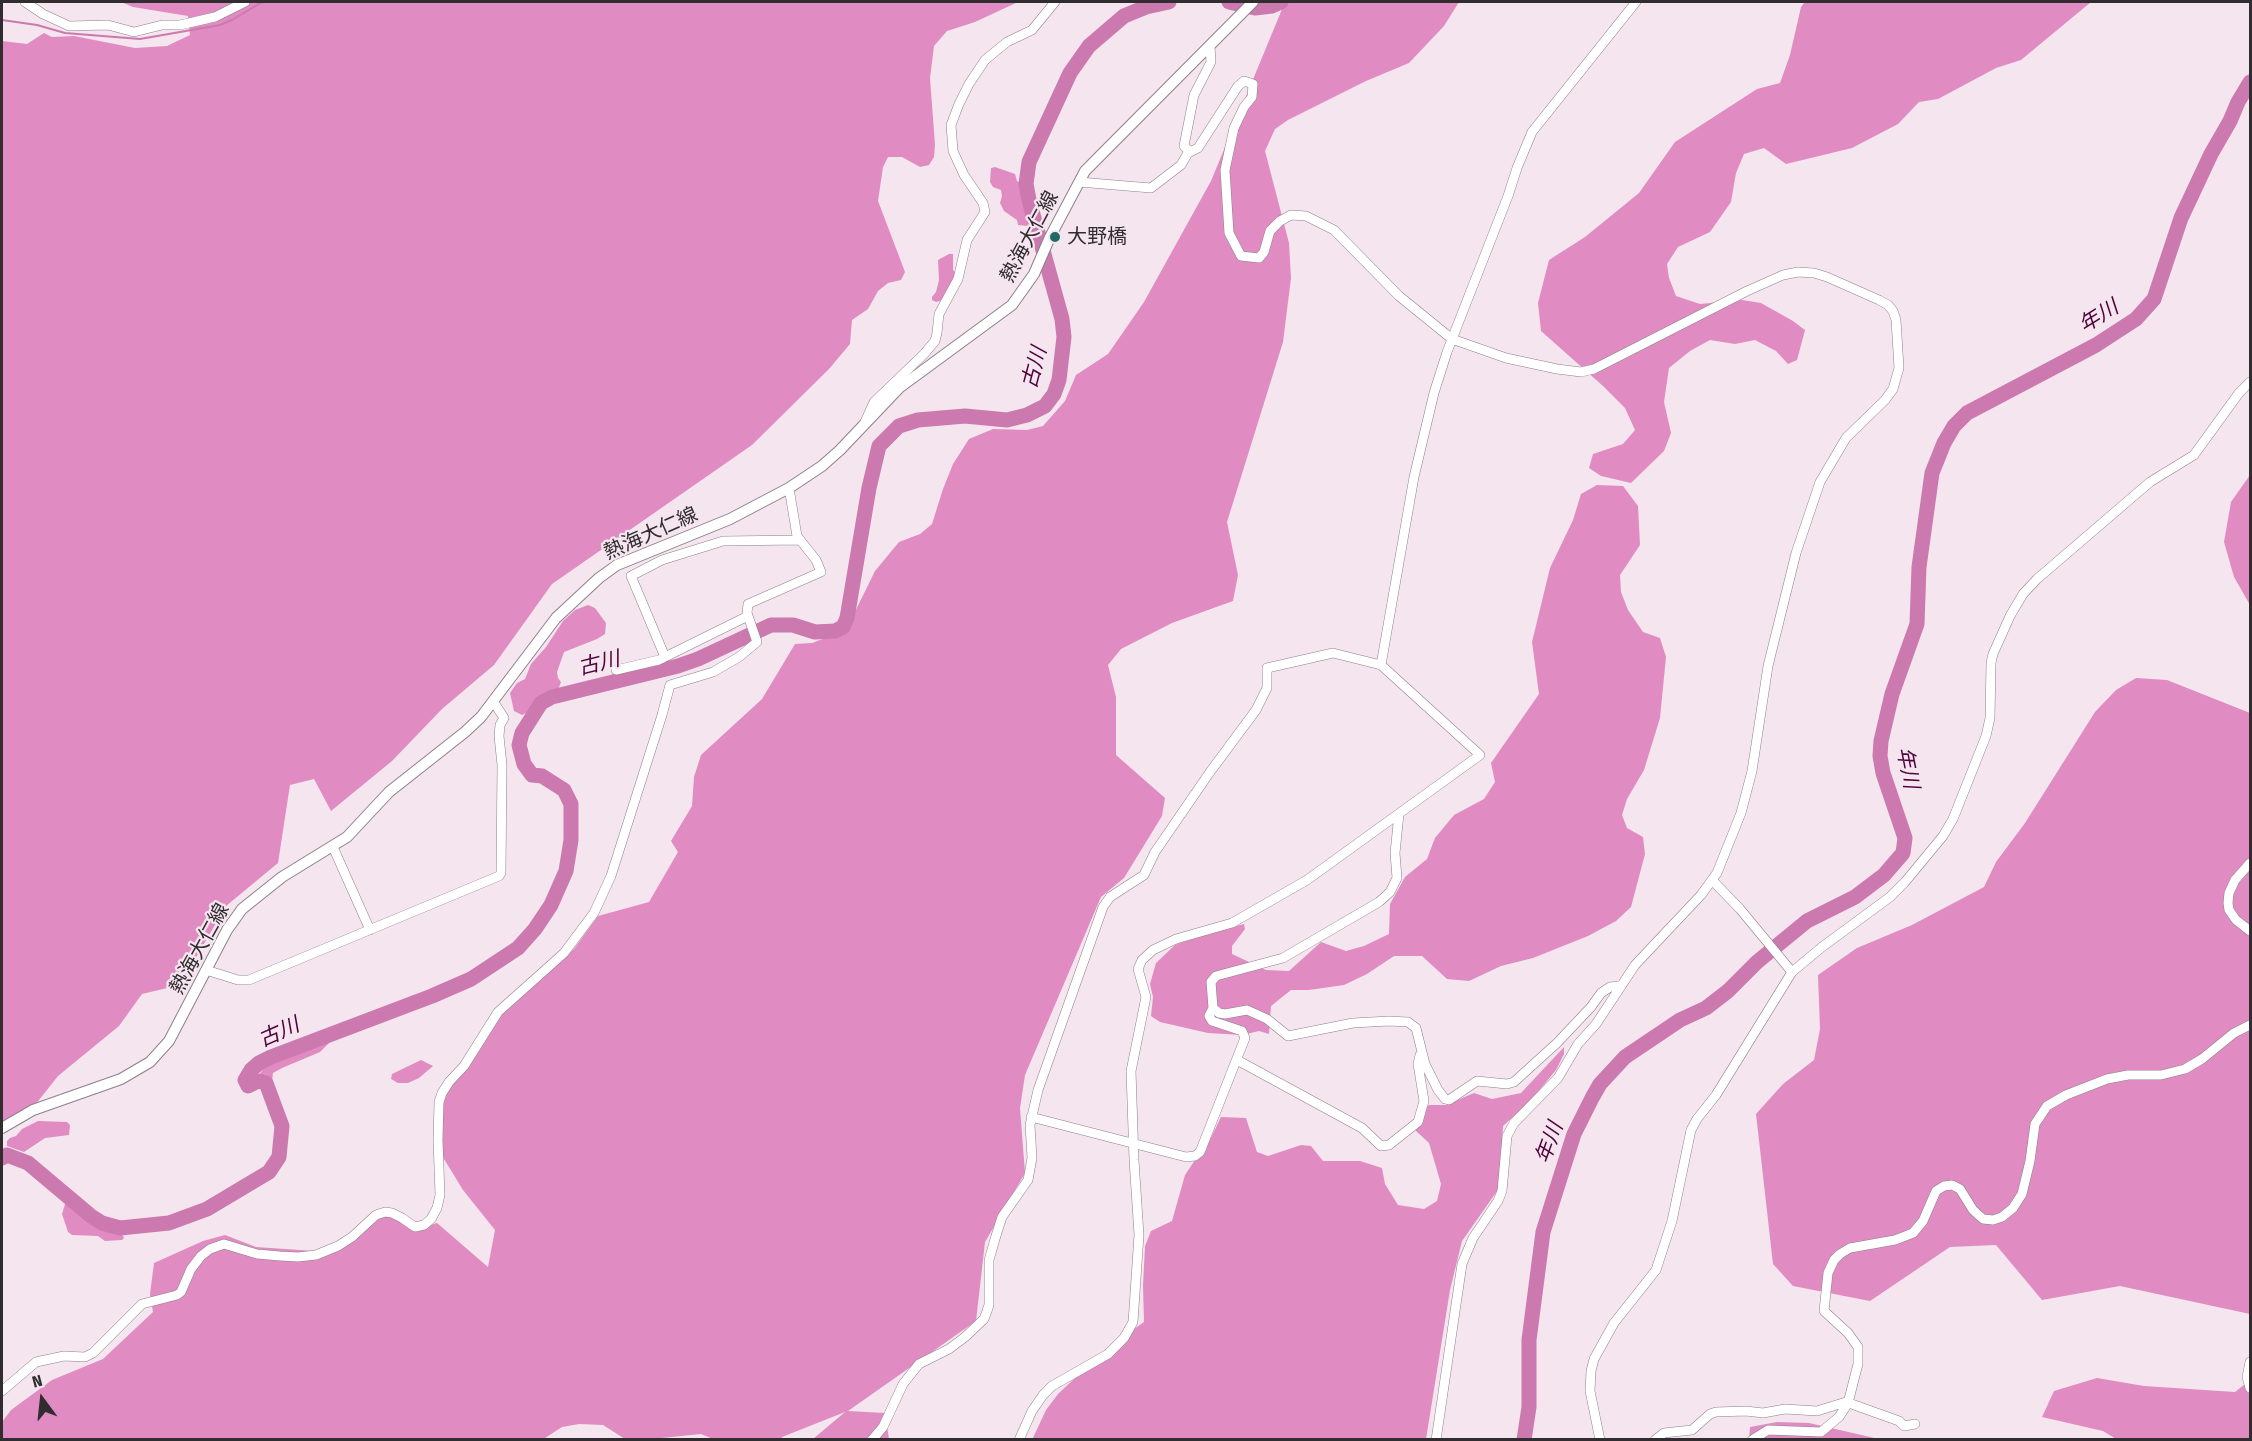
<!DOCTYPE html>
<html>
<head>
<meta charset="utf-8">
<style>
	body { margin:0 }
	#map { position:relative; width:2252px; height:1441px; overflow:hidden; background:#f4e5ee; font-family:"Fira Sans Condensed",sans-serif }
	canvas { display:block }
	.frame { position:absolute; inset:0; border:3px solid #312c2f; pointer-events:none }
	.north { position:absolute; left:12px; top:1369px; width:60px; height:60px; -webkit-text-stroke:4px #f4e5ee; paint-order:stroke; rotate:345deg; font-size:16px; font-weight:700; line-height:24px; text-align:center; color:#312c2f }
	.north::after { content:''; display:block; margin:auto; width:21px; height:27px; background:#312c2f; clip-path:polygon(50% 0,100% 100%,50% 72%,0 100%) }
</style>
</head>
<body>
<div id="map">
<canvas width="2252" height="1441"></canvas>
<div class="frame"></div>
<div class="north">N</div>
</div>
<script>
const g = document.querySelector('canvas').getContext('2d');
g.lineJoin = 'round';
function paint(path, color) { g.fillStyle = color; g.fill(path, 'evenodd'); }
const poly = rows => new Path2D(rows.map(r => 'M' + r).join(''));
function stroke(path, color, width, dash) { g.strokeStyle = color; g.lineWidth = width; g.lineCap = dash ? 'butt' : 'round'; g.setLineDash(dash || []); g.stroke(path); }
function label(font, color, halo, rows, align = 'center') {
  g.font = font + ' "Fira Sans Condensed","Noto Sans JP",sans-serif'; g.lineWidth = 4.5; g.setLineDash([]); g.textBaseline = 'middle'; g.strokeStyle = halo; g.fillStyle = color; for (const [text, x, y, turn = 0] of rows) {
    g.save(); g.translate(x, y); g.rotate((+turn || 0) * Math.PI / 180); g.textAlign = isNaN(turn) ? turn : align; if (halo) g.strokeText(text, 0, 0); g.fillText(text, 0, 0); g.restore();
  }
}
const forest = poly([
	[121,2,1018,2,975,22,947,31,934,46,930,78,935,145,934,157,929,165,920,167,902,157,888,157,883,167,878,201,905,272,901,280,888,283,878,291,868,309,852,320,850,344,829,369,752,445,552,584,494,665,442,709,392,761,331,811,314,779,290,785,278,863,226,906,180,985,142,994,119,1026,58,1076,35,1105,2,1123,2,41,27,44,44,33,52,37,74,36,135,48,167,46,190,35,188,16,133,7],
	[1285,2,1459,2,1444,26,1409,63,1366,81,1288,120,1275,129,1265,151,1289,243,1291,278,1283,342,1227,522,1238,575,1233,601,1172,623,1121,649,1108,665,1116,697,1116,755,1165,798,1162,816,1124,878,1101,897,1025,1075,1020,1108,1025,1173,985,1242,976,1321,848,1411,885,1413,889,1439,813,1439,845,1412,782,1437,781,1440,713,1439,701,1434,652,1439,625,1439,603,1425,579,1424,562,1427,542,1440,2,1440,2,1422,11,1410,52,1380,103,1359,153,1312,150,1294,154,1263,203,1241,225,1235,256,1247,329,1252,382,1214,392,1214,416,1229,437,1223,488,1267,495,1230,463,1190,444,1159,441,1146,442,1098,497,1017,574,949,598,916,649,902,678,852,671,841,692,806,694,777,701,755,762,699,795,644,812,643,846,630,875,571,899,542,920,534,932,524,943,489,953,464,969,439,993,429,1027,430,1043,426,1065,401,1076,375,1108,354,1144,302,1211,181],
	[1805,2,2091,2,2021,60,1996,68,1938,99,1919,102,1898,124,1852,148,1786,164,1764,148,1744,154,1736,173,1731,202,1710,232,1678,247,1667,264,1669,278,1676,296,1700,304,1742,300,1761,303,1793,321,1805,330,1797,360,1788,364,1776,351,1755,340,1735,344,1710,340,1690,351,1669,368,1664,402,1671,433,1664,451,1631,483,1601,476,1589,468,1593,454,1623,444,1635,430,1625,408,1603,386,1541,331,1538,303,1549,260,1585,237,1639,193,1675,142,1757,89,1780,83,1790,55,1801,7],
	[995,167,1015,174,1017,181,1022,184,1029,212,1031,222,1028,226,1018,225,1017,220,1004,211,1000,203,1002,196,1001,190,993,187,990,182,991,168],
	[949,254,953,254,953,270,957,274,943,300,936,302,932,300,932,297,936,292,939,280,938,260],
	[2250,475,2250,605,2234,577,2224,542,2231,502],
	[1597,485,1623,486,1638,506,1640,545,1620,575,1621,592,1628,610,1643,632,1660,638,1666,657,1660,718,1644,770,1627,799,1622,815,1627,828,1643,837,1645,854,1631,907,1616,921,1588,936,1533,958,1501,966,1469,981,1447,979,1422,956,1394,956,1367,974,1344,985,1309,990,1291,990,1271,1006,1269,1034,1259,1031,1242,1035,1208,1033,1160,1022,1151,1016,1153,997,1150,984,1156,963,1175,945,1199,936,1244,924,1245,929,1232,946,1232,954,1266,970,1289,971,1321,942,1346,951,1364,946,1389,934,1390,904,1405,877,1427,859,1435,838,1454,815,1484,799,1495,782,1491,763,1539,694,1532,642,1550,568,1573,520,1581,494],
	[588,605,595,608,606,623,605,634,597,639,564,652,557,672,558,678,561,682,558,690,542,698,530,711,522,715,514,711,510,693,517,683,525,679,531,664,546,647,563,621,575,610],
	[2136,678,2167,680,2250,713,2250,1314,2120,1286,2042,1300,1996,1245,1950,1247,1870,1301,1793,1286,1773,1264,1756,1114,1783,1084,1814,1060,1820,1029,1818,975,1857,948,1912,925,1984,887,1996,862,2025,823,2095,712,2116,690],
	[326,1039,332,1039,331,1041,320,1052,282,1068,273,1073,272,1081,265,1081,259,1075,267,1064],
	[1564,1047,1564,1054,1556,1070,1532,1099,1503,1126,1500,1187,1462,1241,1450,1290,1426,1439,1032,1440,1046,1410,1058,1394,1106,1349,1144,1322,1143,1286,1145,1246,1151,1231,1172,1221,1185,1175,1195,1160,1205,1150,1221,1117,1246,1118,1257,1152,1268,1156,1301,1145,1311,1146,1323,1161,1360,1161,1382,1168,1385,1184,1398,1205,1424,1209,1437,1201,1441,1184,1429,1143,1416,1131,1413,1120,1429,1105,1446,1105,1474,1093,1492,1099,1521,1093],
	[421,1060,433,1066,419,1078,408,1083,398,1083,391,1079,392,1074],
	[38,1121,67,1122,70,1125,69,1135,45,1138,24,1152,7,1146,7,1141,10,1138,16,1136,22,1129],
	[69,1203,97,1225,122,1234,124,1238,122,1240,105,1241,98,1236,72,1235,68,1232,62,1214,65,1204],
	[2097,1378,2144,1386,2235,1392,2250,1380,2250,1439,2116,1439,2103,1431,2042,1417,2054,1391],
	[1777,1422,1809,1423,1879,1439,1749,1440,1750,1427]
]);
const stream = poly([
	[2,20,37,25,65,33,140,39,220,25,232,20,262,2]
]);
const river = poly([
	[1229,2,1255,8,1272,6,1281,2],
	[2,1158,7,1155,28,1163,91,1216,102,1223,120,1228,169,1223,207,1209,269,1172,279,1157,282,1126,266,1083,258,1081,248,1086,245,1080,251,1070,259,1063,271,1057,432,996,471,979,518,948,535,929,551,905,566,871,571,840,571,804,564,790,542,776,532,775,524,764,519,745,522,733,541,703,552,697,678,666,698,659,771,625,793,625,815,632,835,631,843,627,847,618,869,488,879,446,899,426,918,420,965,416,1007,420,1027,415,1045,406,1054,394,1059,380,1064,337,1062,319,1029,200,1026,184,1029,162,1070,73,1089,46,1124,16,1146,7,1169,2],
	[1524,1440,1529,1407,1529,1340,1543,1232,1574,1134,1592,1098,1600,1084,1625,1057,1680,1020,1706,1008,1728,991,1757,962,1807,921,1855,897,1884,875,1903,853,1905,838,1883,773,1880,756,1881,741,1892,694,1917,624,1919,567,1932,473,1944,443,1954,426,1967,413,2096,345,2136,319,2154,299,2181,218,2211,154,2230,121,2238,102,2250,82]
]);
const minor = poly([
	[25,2,43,14,69,26,108,25,134,32,162,25,180,25,215,17,245,2],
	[1210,46,1211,62,1194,95,1184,146,1190,152,1198,148,1238,86,1244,81,1253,84,1252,97,1244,107,1234,128,1225,170,1229,233,1241,256,1259,258,1264,252,1270,231,1280,221,1291,215,1306,216,1334,230,1399,296,1452,339,1506,358,1557,369,1581,372,1594,369,1747,291,1783,275,1798,272,1814,273,1827,277,1879,300,1888,305,1893,311,1896,320,1899,368,1893,389,1885,400,1846,438,1820,482,1796,553,1768,666,1752,771,1741,813,1717,873,1701,895,1635,965,1596,1024,1578,1044,1558,1078,1514,1123,1507,1136,1502,1191,1498,1201,1473,1238,1462,1264,1436,1440],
	[1079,182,1151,188,1181,165,1189,151],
	[864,424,874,402,924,354,935,341,937,333,939,314,958,279,967,240,985,212,983,203,964,175,953,151,951,125,959,104,969,84,985,60,1007,42,1032,30,1055,2],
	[748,616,665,657,631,576,662,560,723,541,800,540],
	[1381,665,1414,477,1434,393,1447,352,1508,196,1517,168,1532,132,1636,2],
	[616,670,659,660,665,657],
	[1399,814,1395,853,1397,878,1390,892,1379,902,1283,958,1216,976,1211,982,1213,1008,1219,1013,1225,1014,1247,1010,1267,1019,1288,1036,1353,1023,1389,1021,1408,1022,1416,1028,1425,1064,1438,1090,1445,1099,1449,1100,1477,1081,1507,1084,1514,1082,1557,1043,1591,1007,1601,993,1610,987,1619,986],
	[333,847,370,930],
	[2250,863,2235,880,2229,893,2228,903,2229,910,2236,920,2250,931],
	[1712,880,1740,909,1792,972],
	[206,970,238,980,249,980,499,876,501,873,502,765,499,736,500,725,504,718,493,701],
	[1237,1060,1362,1128,1381,1146,1389,1145,1418,1122,1424,1101,1418,1064,1420,1055],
	[1031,1117,1186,1157,1195,1156,1200,1152,1245,1038,1242,1031,1212,1021,1209,1016,1213,1008],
	[2250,1362,2247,1377,2250,1388],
	[2,1391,36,1362,64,1356,85,1357,93,1353,142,1304,177,1295,181,1292,191,1269,201,1256,210,1249,224,1244,257,1254,280,1256,298,1257,316,1255,338,1246,352,1237,376,1215,385,1212,392,1213,402,1218,415,1227,424,1225,431,1219,437,1208,440,1195,438,1140,439,1102,442,1093,449,1082,464,1066,498,1012,564,953,594,913,611,876,662,715,670,685,713,672,739,657,757,642,747,613,748,604,821,572,816,560,797,536,789,488],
	[872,1440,883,1427,903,1384,919,1364,949,1349,965,1337,984,1319,987,1311,989,1305,989,1260,995,1239,1002,1217,1028,1180,1032,1158,1030,1125,1038,1090,1103,907,1110,897,1144,875,1155,852,1210,772,1256,710,1267,688,1267,668,1333,653,1381,665,1480,755,1307,880,1232,923,1176,939,1153,950,1142,960,1138,969,1146,997,1131,1071,1134,1160,1139,1235,1133,1322,1124,1338,1108,1354,1052,1386,1043,1395,1032,1411,1019,1440],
	[1600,1440,1590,1391,1591,1371,1594,1359,1614,1323,1656,1270,1672,1221,1691,1130,1697,1119,1716,1095,1792,972,1822,947,1890,897,1905,882,1943,836,1953,819,1986,736,1990,718,1991,663,1993,654,2010,616,2023,594,2037,579,2150,482,2194,455,2239,393,2250,382],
	[1655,1440,1664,1433,1692,1430,1710,1414,1716,1412,1746,1411,1763,1413,1785,1409,1817,1411,1846,1402,1899,1421,1904,1426,1915,1424],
	[1752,1440,1768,1430,1821,1432,1839,1417,1848,1403,1858,1364,1858,1347,1848,1333,1824,1311,1828,1273,1834,1260,1840,1254,1850,1248,1895,1240,1913,1233,1923,1221,1936,1191,1944,1186,1952,1185,1960,1189,1973,1210,1983,1219,1993,1220,2002,1217,2013,1208,2022,1194,2030,1161,2035,1124,2047,1106,2066,1095,2107,1079,2128,1075,2161,1075,2185,1069,2202,1059,2234,1033,2250,1025]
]);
const major = poly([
	[2,1128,33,1110,121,1079,150,1062,169,1041,227,930,242,909,282,877,347,837,389,792,465,732,481,717,556,618,599,578,617,565,730,519,789,488,822,466,840,450,899,388,1012,305,1034,274,1050,237,1085,171,1253,2]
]);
const markers = [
	[1055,237,6,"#1f6a64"]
];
const streetNames = [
	["熱海大仁線",1030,237,-62],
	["熱海大仁線",651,534,-24],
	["熱海大仁線",200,949,-61]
];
const poiNames = [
	["大野橋",1067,237]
];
const waterNames = [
	["年川",2099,317,-32],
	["古川",1035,368,-75],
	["古川",599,664,-14],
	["年川",1907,768,79],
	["古川",279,1033,-24],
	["年川",1550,1143,-70]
];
paint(forest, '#e08cc2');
stroke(stream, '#cb79ae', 2);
stroke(river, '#cb79ae', 15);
stroke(minor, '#8d8088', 10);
stroke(major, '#8d8088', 12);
stroke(minor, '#fff', 9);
stroke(major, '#fff', 10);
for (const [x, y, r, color] of markers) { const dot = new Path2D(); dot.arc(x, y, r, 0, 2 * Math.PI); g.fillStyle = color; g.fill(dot); stroke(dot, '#f4e5ee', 2); }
label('20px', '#312c2f', '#f4e5ee', streetNames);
label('20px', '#312c2f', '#f4e5ee', poiNames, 'left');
label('italic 21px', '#4f023c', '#f4e5ee', waterNames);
</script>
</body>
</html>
